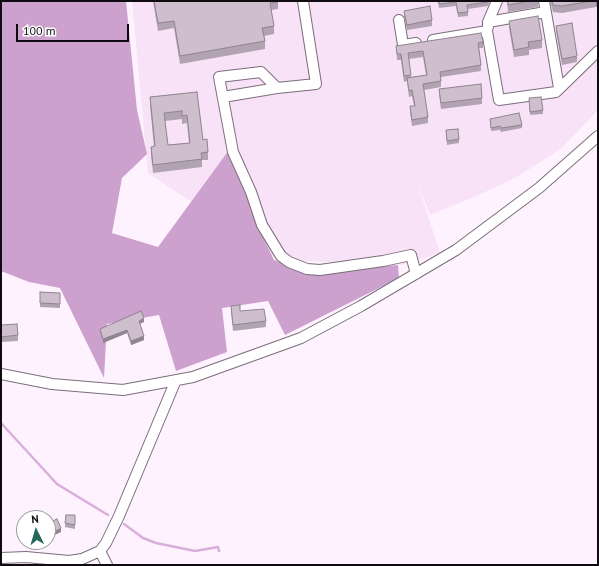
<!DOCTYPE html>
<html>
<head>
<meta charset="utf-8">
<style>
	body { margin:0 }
	#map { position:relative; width:599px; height:566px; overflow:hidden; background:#fff2ff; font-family:"PT Sans",sans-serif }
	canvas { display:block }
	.frame { position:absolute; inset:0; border:2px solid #100b10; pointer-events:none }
	.north { position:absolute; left:16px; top:510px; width:40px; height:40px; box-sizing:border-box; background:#fff; border:1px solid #9f9d9f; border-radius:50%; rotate:355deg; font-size:11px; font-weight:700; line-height:16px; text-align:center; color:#100b10 }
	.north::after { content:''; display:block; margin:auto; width:14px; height:18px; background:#246859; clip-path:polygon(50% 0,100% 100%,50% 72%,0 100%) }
	.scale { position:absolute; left:16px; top:24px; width:113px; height:18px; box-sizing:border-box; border:2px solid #100b10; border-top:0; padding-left:5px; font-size:12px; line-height:14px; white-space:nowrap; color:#100b10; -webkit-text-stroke:3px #fff; paint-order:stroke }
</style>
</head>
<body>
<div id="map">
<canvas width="599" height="566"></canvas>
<div class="frame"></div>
<div class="north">N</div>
<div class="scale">100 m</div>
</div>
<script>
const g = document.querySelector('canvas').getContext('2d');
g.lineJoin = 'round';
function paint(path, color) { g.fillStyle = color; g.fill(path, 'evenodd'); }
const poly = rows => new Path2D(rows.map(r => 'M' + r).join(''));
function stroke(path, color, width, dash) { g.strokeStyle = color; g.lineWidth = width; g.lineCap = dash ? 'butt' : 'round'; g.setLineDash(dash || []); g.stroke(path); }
const built = poly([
	[132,1,598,1,598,110,562,148,517,177,472,198,430,215,417,182,440,253,402,265,279,260,148,173]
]);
const forest = poly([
	[1,1,126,1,137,110,147,154,122,178,112,233,158,247,229,150,260,231,274,260,303,271,398,265,399,278,285,335,268,301,222,308,227,352,176,371,159,315,107,324,104,378,60,288,29,282,1,271]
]);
const stream = poly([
	[1,423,57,484,108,515],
	[124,524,143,538,156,543,195,551,218,547,219,551]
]);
const minor = poly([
	[303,1,316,84,277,88,261,72,219,77,233,152,251,192,262,225,281,256,289,262,307,269,320,270,383,261,411,255,416,274],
	[544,1,559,88],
	[399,20,403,45,416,43],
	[488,22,546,12],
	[488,27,488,22,497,1],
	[433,40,487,31,499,100,556,92,598,51],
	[223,97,277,88],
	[1,374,52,384,123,390,193,377,301,338,361,306,456,250,539,188,598,136],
	[100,551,107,565],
	[1,558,26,557,69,561,82,559,100,551,106,543,119,516,176,380]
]);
const wall = poly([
	[153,1,278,1,278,9,271,10,274,26,274,34,264,36,265,41,265,49,180,64,174,28,158,31],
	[438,1,490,1,488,6,468,9,468,16,458,17,456,6,439,8],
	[507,1,538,1,538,7,508,12],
	[550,1,598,1,596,7,562,13,553,12],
	[404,11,432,20,432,26,407,30,404,17],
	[509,21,542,40,542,48,529,50,529,55,514,57,509,28],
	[556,26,577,56,577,62,562,65,556,31],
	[483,42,483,48,479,48,481,65,481,71,441,77,441,87,424,90,428,117,428,123,412,126,410,112,410,106,414,106,412,96,409,97,407,81,404,82,401,60,397,60,396,46],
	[423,57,426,75,411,77,409,59],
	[439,89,482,98,482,104,441,109,439,95],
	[197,92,203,140,208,152,208,160,202,160,202,167,153,173,151,155,151,147,154,147,150,105,150,97],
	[182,119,182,124,187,123,189,143,168,145,165,121],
	[529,98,543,110,543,114,530,115],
	[490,119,522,125,522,128,501,132,500,130,491,131],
	[446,130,459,139,459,143,447,145],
	[40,292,60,293,60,308,40,307],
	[231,306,240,311,266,321,266,327,233,331,231,311],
	[144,322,140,324,144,340,131,345,127,333,103,343,100,333,100,329],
	[1,325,18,335,18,341,1,342],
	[75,515,75,529,65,527,65,523],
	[48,523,61,532,52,536,48,528]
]);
const shadedWall = poly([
	[596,1,598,1,598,6,596,7],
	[144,318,144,322,139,324,139,321],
	[127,330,127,333,103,343,103,339],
	[144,336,144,340,131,345,131,341],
	[61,528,61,532,52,536,52,533]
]);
const building = poly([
	[154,1,278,1,278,2,270,3,274,26,262,28,265,41,180,56,174,21,158,23,154,1],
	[439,1,488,1,488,2,467,5,468,12,458,13,456,2,439,4,439,1],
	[508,1,530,1,508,5,508,1],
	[552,1,591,1,562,6,553,5,552,1],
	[430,6,432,20,407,25,404,11,430,6],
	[538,16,542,40,528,42,529,47,514,50,509,21,538,16],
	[572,23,577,56,562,59,556,26,572,23],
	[481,33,483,42,478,43,481,65,440,72,441,81,423,84,428,117,412,120,410,106,415,106,412,90,409,91,407,78,427,75,423,51,408,53,411,75,404,76,401,54,397,54,396,46,481,33],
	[481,84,482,98,441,103,439,89,481,84],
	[197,92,203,140,207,139,208,152,201,153,202,159,153,165,151,147,155,146,150,97,197,92],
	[182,111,182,116,187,115,190,143,168,145,164,113,182,111],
	[541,97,543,110,530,112,529,98,541,97],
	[519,113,522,125,501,128,500,126,491,128,490,119,519,113],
	[458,129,459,139,447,141,446,130,458,129],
	[40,292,60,293,60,304,40,303,40,292],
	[240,305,240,311,264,309,266,321,233,325,231,306,240,305],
	[141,311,144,318,139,321,144,336,131,341,127,330,103,339,100,329,141,311],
	[17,324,18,335,1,337,1,325,17,324],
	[66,515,75,515,75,525,65,523,66,515],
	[57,519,61,528,52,533,48,523,57,519]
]);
paint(built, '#f8e2f8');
paint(forest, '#cda1cd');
stroke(stream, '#d9aeda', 2.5);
stroke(minor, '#7b6d7b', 12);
stroke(minor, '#fff', 10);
paint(wall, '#b1a3b1');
paint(shadedWall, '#908590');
paint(building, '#cebece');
stroke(building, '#908590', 1);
</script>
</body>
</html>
